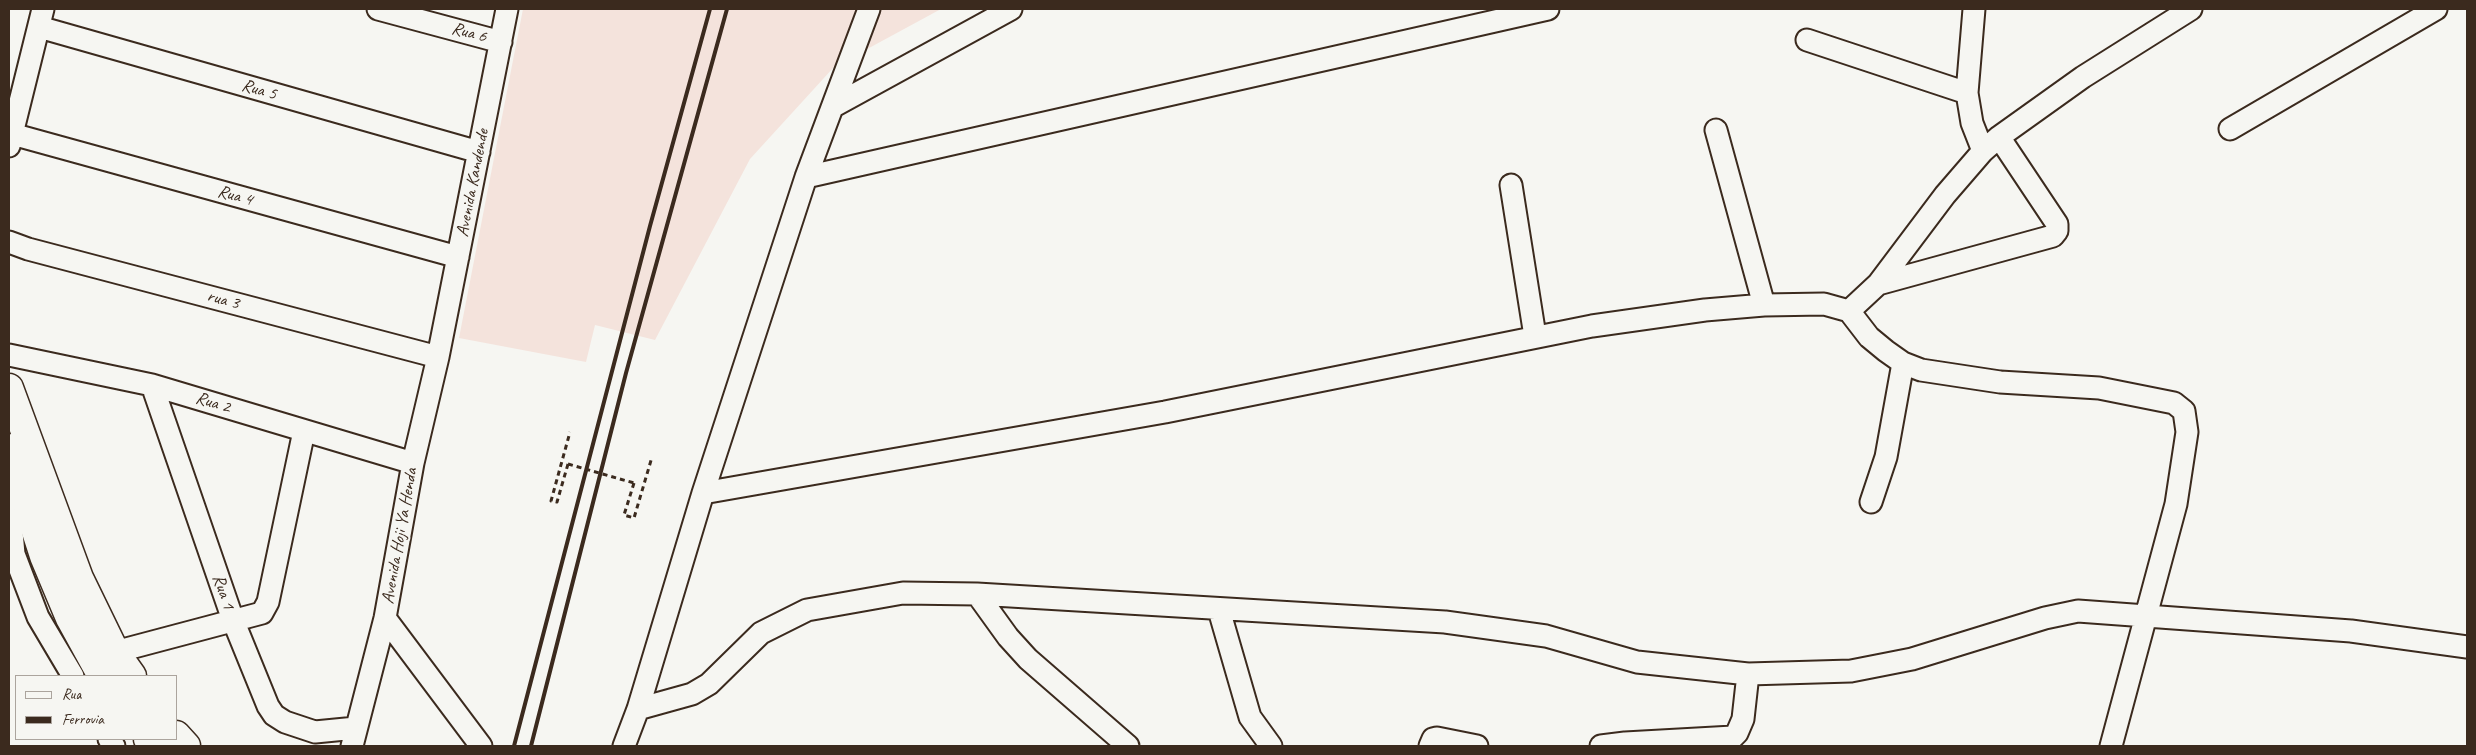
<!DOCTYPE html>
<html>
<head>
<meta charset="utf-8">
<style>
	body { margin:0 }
	#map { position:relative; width:2476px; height:755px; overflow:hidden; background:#f6f6f2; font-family:Caveat,sans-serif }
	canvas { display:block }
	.frame { position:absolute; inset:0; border:10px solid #3b2a1e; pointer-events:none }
	.legend { position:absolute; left:15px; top:675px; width:162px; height:65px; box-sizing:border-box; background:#f6f6f2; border:1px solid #aba49d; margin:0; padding:6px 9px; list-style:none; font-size:15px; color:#3b2a1e }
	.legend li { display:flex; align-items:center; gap:10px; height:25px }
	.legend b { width:25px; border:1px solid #aba49d }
</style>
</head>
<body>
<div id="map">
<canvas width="2476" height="755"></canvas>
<div class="frame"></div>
<ul class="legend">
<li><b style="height:6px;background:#f6f6f2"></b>Rua</li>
<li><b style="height:6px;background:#3b2a1e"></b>Ferrovia</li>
</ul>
</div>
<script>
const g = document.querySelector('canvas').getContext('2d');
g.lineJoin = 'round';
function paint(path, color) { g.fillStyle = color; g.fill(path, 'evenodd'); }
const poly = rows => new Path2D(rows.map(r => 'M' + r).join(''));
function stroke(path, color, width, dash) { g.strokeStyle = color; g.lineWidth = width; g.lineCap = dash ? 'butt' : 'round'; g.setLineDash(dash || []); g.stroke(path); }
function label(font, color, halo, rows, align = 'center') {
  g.font = font + ' Caveat,sans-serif'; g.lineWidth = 4; g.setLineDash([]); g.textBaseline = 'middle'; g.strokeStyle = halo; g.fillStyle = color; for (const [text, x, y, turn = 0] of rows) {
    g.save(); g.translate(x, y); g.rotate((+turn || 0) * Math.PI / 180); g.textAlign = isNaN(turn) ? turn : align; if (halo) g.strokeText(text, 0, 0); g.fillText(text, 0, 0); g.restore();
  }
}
const built = poly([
	[523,9,941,9,834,67,750,159,655,340,595,325,586,362,459,338]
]);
const path = poly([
	[568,464,557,502,551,501,570,432],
	[634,483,624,515,634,518,652,457]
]);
const minor = poly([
	[378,9,501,42],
	[1974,9,1967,93,1972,123,1983,151],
	[39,27,479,152],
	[1807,40,1967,93],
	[834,106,1011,9],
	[2230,129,2436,9],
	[1716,130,1764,305],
	[12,134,458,257],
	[9,146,43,9],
	[806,177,1548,9],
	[1511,185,1535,336],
	[9,242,28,249,438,357],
	[1878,284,2053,236,2057,231,2057,224,1999,137],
	[1849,311,1878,284,1945,195,1983,151,1999,137,2083,77,2191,9],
	[9,355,152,385,413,463],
	[152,385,233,620,268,706,274,715,285,722,315,732,356,728],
	[703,493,1165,412,1592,326,1705,310,1764,305,1824,304,1849,311,1869,337,1886,351,1903,363,1921,370,2000,382,2099,388,2174,403,2184,411,2187,432,2176,504,2111,746],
	[9,499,14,554,38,617,73,676],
	[1871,502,1886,457,1903,363],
	[977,594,1008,637,1028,659,1128,746],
	[1219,610,1250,717,1271,746],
	[385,618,481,746],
	[115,652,262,613,268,602,304,431],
	[638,709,692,694,709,684,761,633,807,610,903,593,977,594,1445,622,1546,636,1637,662,1748,674,1851,671,1912,659,2045,618,2078,611,2351,631,2467,647],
	[109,739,114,746],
	[352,746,385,618,413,463,438,357,507,9],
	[624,746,638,709,703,493,806,177,869,9],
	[1430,746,1433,739,1437,738,1477,746],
	[1601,746,1625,743,1733,737,1737,733,1743,719,1748,674]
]);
const major = poly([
	[9,388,79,578,115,652,132,676],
	[9,448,44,556,70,618,102,676],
	[176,735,186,746],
	[148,739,155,746]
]);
const rail = poly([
	[514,746,650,226,710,9],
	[531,746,626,373,727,9]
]);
const pathBridge = poly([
	[568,464,634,483]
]);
const streetNames = [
	["Rua 6",469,33,15],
	["Rua 5",259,90,16],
	["Avenida Kandende",473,183,-79],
	["Rua 4",235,196,15],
	["rua 3",223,300,15],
	["Rua 2",213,403,17],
	["Avenida Hoji Ya Henda",400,536,-80],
	["Rua 1",223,592,71]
];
paint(built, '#f4e3dc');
stroke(minor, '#3b2a1e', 25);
stroke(major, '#3b2a1e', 31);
stroke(path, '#3b2a1e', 3, [5, 4]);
stroke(minor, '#f6f6f2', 21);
stroke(major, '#f6f6f2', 28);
stroke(rail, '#3b2a1e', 4);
stroke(pathBridge, '#3b2a1e', 3, [5, 4]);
label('18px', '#3b2a1e', '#f6f6f2', streetNames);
</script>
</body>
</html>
